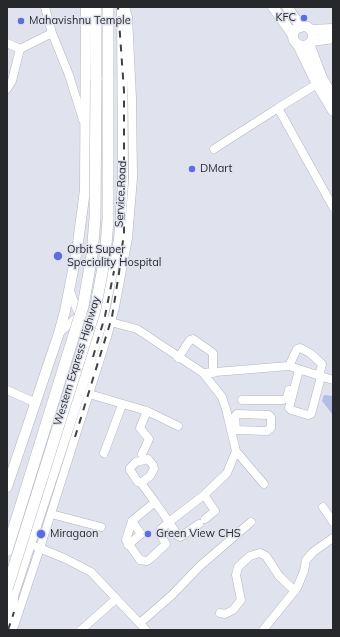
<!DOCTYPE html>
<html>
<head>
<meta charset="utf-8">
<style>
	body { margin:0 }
	#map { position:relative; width:340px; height:637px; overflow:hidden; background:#e0e3ee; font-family:Mulish,sans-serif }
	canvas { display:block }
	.frame { position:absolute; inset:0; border:8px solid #27282c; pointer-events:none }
</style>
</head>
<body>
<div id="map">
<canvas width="340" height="637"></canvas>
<div class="frame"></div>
</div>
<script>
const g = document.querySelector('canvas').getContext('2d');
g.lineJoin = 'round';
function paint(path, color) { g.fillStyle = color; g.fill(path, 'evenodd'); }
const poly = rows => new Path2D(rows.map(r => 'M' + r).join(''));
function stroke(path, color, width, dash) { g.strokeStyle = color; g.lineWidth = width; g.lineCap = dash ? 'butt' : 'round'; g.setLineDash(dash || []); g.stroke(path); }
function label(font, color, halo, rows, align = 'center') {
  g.font = font + ' Mulish,sans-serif'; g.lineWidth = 3; g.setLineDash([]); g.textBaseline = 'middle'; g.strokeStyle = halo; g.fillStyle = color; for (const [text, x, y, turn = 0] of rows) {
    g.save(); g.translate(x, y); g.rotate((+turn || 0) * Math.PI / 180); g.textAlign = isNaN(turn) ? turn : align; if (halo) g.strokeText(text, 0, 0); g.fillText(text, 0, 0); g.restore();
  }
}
const green = poly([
	[324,395,333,396,333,415,322,401]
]);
const minor = poly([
	[45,7,52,33,69,75,83,120],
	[7,43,20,49,52,33],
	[7,89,12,81,20,49],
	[278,108,317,84],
	[214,149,278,108,333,207],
	[107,321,137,329,203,373,289,366,333,380],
	[59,333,76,318,88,317,77,310,70,291],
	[178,358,190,340,193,339,213,353,213,373],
	[289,366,297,349,300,348,310,353,322,364,319,376],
	[299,370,289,408,291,410,308,415,311,414,321,377],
	[7,390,36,403],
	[89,394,147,411,178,426],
	[242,400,283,400,287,398,289,390],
	[231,430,236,430,267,431,271,428,271,417,269,415,237,414,235,416,236,430],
	[236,451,264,484],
	[104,453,122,405],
	[142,454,149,439,140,428,147,411],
	[148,459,153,465,154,469,150,476,141,483,138,482,130,470,130,468,136,462,148,459],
	[141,483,155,502],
	[204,495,215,511,205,519],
	[323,507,333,522],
	[51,514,101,527],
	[199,524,180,537,178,536,169,522,155,502,132,521,126,540,140,560,147,561,150,559,166,544,160,534,161,529,169,522,204,495,227,473,236,451,226,409,222,397,203,373],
	[128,545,141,534,132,521],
	[37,547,66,559,91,572,146,630],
	[220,613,225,614,233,610,241,600,236,575,238,567,250,556,260,553,266,556,279,576,295,591],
	[140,623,172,595,200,566,251,522],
	[14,626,40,548,107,337,115,307,128,238,133,178,132,98,128,17,125,7],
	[81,630,116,599],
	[263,630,297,588,304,571,306,560,313,552,333,538]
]);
const major = poly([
	[273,7,293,35],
	[287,7,301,27],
	'293 36a10 10 0 1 1 20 0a10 10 0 1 1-20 0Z',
	[311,30,333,29],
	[312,41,333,38],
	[309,44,322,78,333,96],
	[298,45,317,84,333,111],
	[7,487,59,333,65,311,77,250,85,190,86,7],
	[12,630,13,596,89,365,102,320,119,240,123,183,122,7]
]);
const highway = poly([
	[108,7,108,79],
	[96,80,96,7]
]);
const rail = poly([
	[93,357,105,316,114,271],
	[75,437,112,317,119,273,124,232,124,91,118,7],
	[8,630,14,612]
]);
const highwayBridge = poly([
	[7,550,83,306,92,255,95,218,96,80],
	[7,589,95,310,105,257,108,220,108,79]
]);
const markers = [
	[304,18,4,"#5c6ce3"],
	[21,21,4,"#5c6ce3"],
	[192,169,4,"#5c6ce3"],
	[58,256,5,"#5c6ce3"],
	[41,534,5,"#5c6ce3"],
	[148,534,4,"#5c6ce3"]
];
const poiNames = [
	["KFC",296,18,"right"],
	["Mahavishnu Temple",29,21],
	["DMart",200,169],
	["Orbit Super",67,250],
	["Speciality Hospital",67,263],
	["Miragaon",50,534],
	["Green View CHS",156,534]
];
const streetNames = [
	["Service Road",121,194,-87],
	["Western Express Highway",77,361,-73]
];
paint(green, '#b3bde6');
stroke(minor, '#b2b5c1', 9);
stroke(major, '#b2b5c1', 11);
stroke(highway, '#b2b5c1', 12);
stroke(minor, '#fff', 8);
stroke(major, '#fff', 10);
stroke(highway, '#fff', 11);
stroke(rail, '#404146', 2, [7, 7]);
stroke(highwayBridge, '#b2b5c1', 12, []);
stroke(highwayBridge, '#fff', 11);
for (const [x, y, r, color] of markers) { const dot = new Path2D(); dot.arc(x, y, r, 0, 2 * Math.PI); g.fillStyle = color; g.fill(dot); stroke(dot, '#e0e3ee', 1.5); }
label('11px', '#27282c', '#e0e3ee', poiNames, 'left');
label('11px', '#27282c', '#e0e3ee', streetNames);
</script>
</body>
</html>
